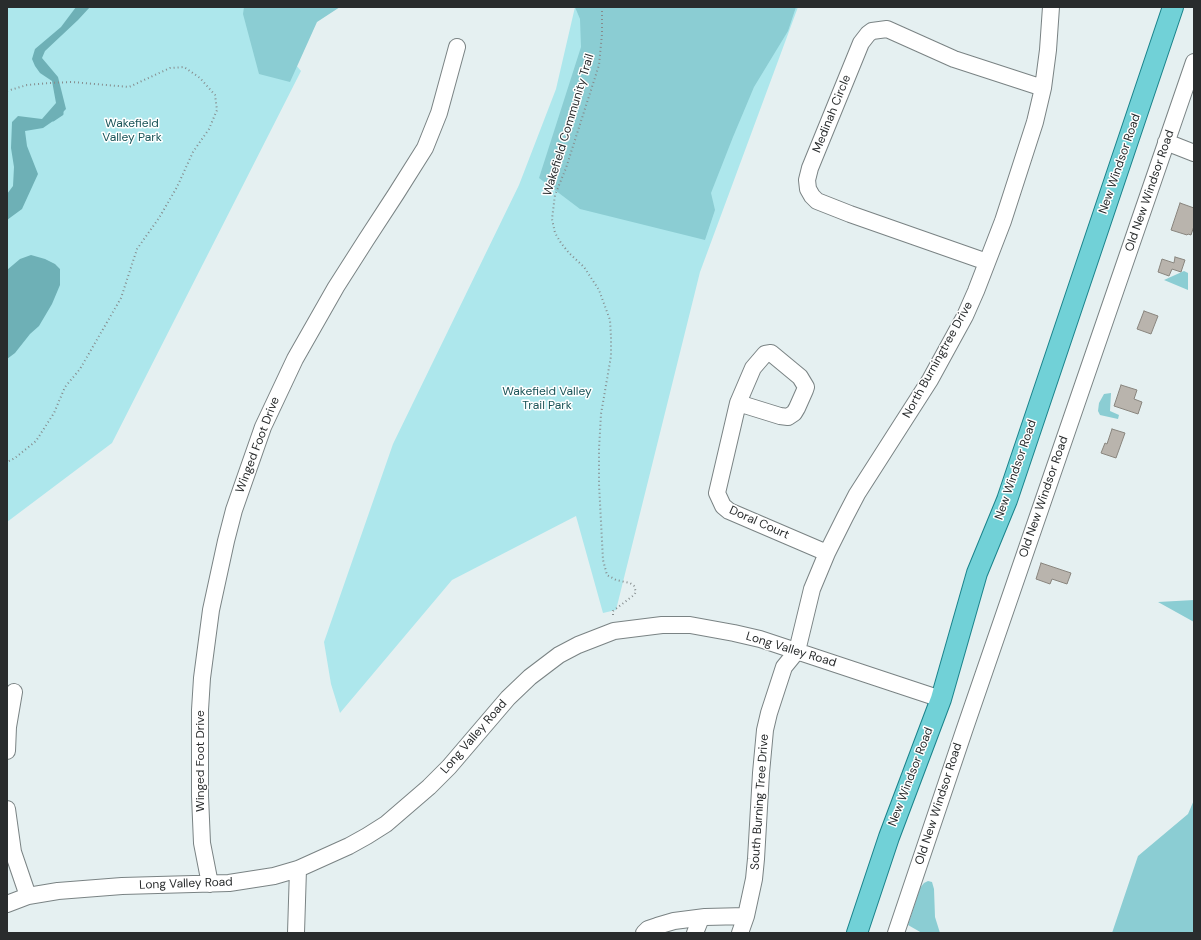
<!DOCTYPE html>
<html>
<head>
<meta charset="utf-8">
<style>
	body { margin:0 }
	#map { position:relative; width:1201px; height:940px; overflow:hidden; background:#e5f0f1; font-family:"DM Sans",sans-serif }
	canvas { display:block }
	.frame { position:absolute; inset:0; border:8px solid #292c2d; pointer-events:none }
</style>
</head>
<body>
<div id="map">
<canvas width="1201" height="940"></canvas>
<div class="frame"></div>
</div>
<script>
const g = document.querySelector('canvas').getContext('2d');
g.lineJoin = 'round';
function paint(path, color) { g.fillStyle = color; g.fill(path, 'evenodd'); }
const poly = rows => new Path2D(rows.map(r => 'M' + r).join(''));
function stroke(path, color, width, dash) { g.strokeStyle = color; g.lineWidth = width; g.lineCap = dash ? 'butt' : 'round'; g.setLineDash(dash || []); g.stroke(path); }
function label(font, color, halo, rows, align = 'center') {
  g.font = font + ' "DM Sans",sans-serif'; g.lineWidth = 3; g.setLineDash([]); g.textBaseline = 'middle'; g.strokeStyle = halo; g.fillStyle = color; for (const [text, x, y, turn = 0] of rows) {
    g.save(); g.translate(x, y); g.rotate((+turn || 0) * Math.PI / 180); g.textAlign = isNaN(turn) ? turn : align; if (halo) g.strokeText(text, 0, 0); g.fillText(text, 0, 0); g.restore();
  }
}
const green = poly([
	[7,7,248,7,301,71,112,443,7,522],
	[575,7,798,7,700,272,616,610,603,613,576,516,452,580,340,713,331,684,324,642,393,444,519,185,556,89]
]);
const forest = poly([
	[244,7,340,7,317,22,290,82,259,74,243,14],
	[575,7,796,7,788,31,754,87,733,137,711,193,715,210,705,240,580,209,539,178,581,47,580,19],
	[1184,271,1188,273,1188,290,1164,280],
	[1111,393,1110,411,1119,415,1118,419,1100,415,1098,411,1099,403,1104,394],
	[1194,600,1194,622,1158,602],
	[1194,800,1194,933,1112,933,1138,856,1188,814],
	[928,881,932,882,934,889,935,917,940,933,922,933,908,925,920,888,924,883]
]);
const water = poly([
	[76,7,90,7,78,20,45,51,42,58,58,77,66,109,56,119,43,128,25,131,27,146,38,174,22,209,7,220,7,194,13,186,14,167,11,148,12,122,18,116,42,119,56,103,52,81,40,73,35,66,32,59,35,49,61,27],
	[31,255,45,259,55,264,60,269,60,285,52,304,39,326,30,334,15,353,7,359,7,270,20,259]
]);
const stream = poly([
	[53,120,62,114,62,109]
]);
const building = poly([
	[1180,203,1194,208,1194,226,1191,235,1188,234,1187,235,1171,230,1180,203],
	[1175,257,1185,260,1181,272,1172,269,1169,276,1158,272,1162,259,1174,263,1175,257],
	[1144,311,1158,316,1151,334,1137,329,1144,311],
	[1121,385,1137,390,1134,399,1142,402,1138,414,1114,406,1121,385],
	[1112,429,1125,433,1116,458,1101,453,1105,443,1107,444,1112,429],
	[1041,563,1071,573,1067,584,1052,579,1050,584,1036,579,1041,563]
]);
const path = poly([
	[602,7,602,34,599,65,566,168,555,195,552,219,555,233,561,243,569,253,584,267,599,290,610,320,611,337,611,356,601,414,599,449,599,484,603,560,607,575,616,580,630,583,634,586,636,592,634,595,613,611,613,618],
	[7,91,27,85,49,83,72,82,129,87,170,68,184,67,200,78,215,95,217,110,209,129,193,152,177,187,159,218,137,249,121,298,80,369,65,387,54,413,36,441,15,458,7,462]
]);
const minor = poly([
	[1166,142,1194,153],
	[987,262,850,214,817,201,812,196,808,189,807,180,810,168,861,43,868,34,872,31,887,29,954,59,1043,88],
	[771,353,800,377,806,387,805,390,797,408,794,413,788,417,780,416,738,403,753,368,765,354,771,353],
	[738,403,717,493,723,506,729,511,827,553],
	[7,751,8,727,14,692],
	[7,809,13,852,28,896],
	[210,884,202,843,200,796,200,710,202,678,211,610,226,541,234,510,263,427,295,359,336,287,366,240,396,194,425,148,439,113,457,47],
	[7,904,28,896,58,891,122,886,229,883,274,876,298,869,349,846,367,836,386,824,429,787,449,767,508,698,530,677,559,655,578,645,614,631,662,625,690,625,734,633,760,639,941,699],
	[296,933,298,869],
	[644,933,648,929,657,926,674,921,705,917,746,916],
	[695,933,701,918],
	[740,933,746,916,754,879,756,859,761,773,765,730,769,713,784,667,797,651,812,589,827,553,845,517,857,494,930,380,965,316,976,291,1003,221,1035,122,1043,88,1048,50,1051,7],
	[896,933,964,731,1194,62]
]);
const major = poly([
	[857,933,889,837,941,699,977,573,1007,500,1173,7]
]);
const streetNames = [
	["Medinah Circle",832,114,-68],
	["Wakefield Community Trail",569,125,-73],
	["New Windsor Road",1120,164,-71],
	["Old New Windsor Road",1150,191,-71],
	["North Burningtree Drive",938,360,-61],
	["Winged Foot Drive",258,445,-69],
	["New Windsor Road",1016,470,-71],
	["Old New Windsor Road",1044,497,-71],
	["Doral Court",759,523,24],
	["Long Valley Road",791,650,17],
	["Long Valley Road",474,737,-49],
	["Winged Foot Drive",201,761,-90],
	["New Windsor Road",911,777,-69],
	["South Burning Tree Drive",760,802,-86],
	["Old New Windsor Road",939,804,-72],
	["Long Valley Road",186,884,-2]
];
const parkNames = [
	["Wakefield",132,124],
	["Valley Park",132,138],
	["Wakefield Valley",547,392],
	["Trail Park",547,406]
];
paint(green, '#ade7ec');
paint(forest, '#8bcdd3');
paint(water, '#6eb0b6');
stroke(stream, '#6eb0b6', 3);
paint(building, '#b9b4ad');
stroke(building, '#89857e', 1);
stroke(minor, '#7a8384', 18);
stroke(major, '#1a838b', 22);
stroke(path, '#868d8e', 2, [1, 3]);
stroke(minor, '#fff', 16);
stroke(major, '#71d1d7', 20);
label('12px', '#292c2d', '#fff', streetNames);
label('12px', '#1b5458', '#fff', parkNames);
</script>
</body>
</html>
